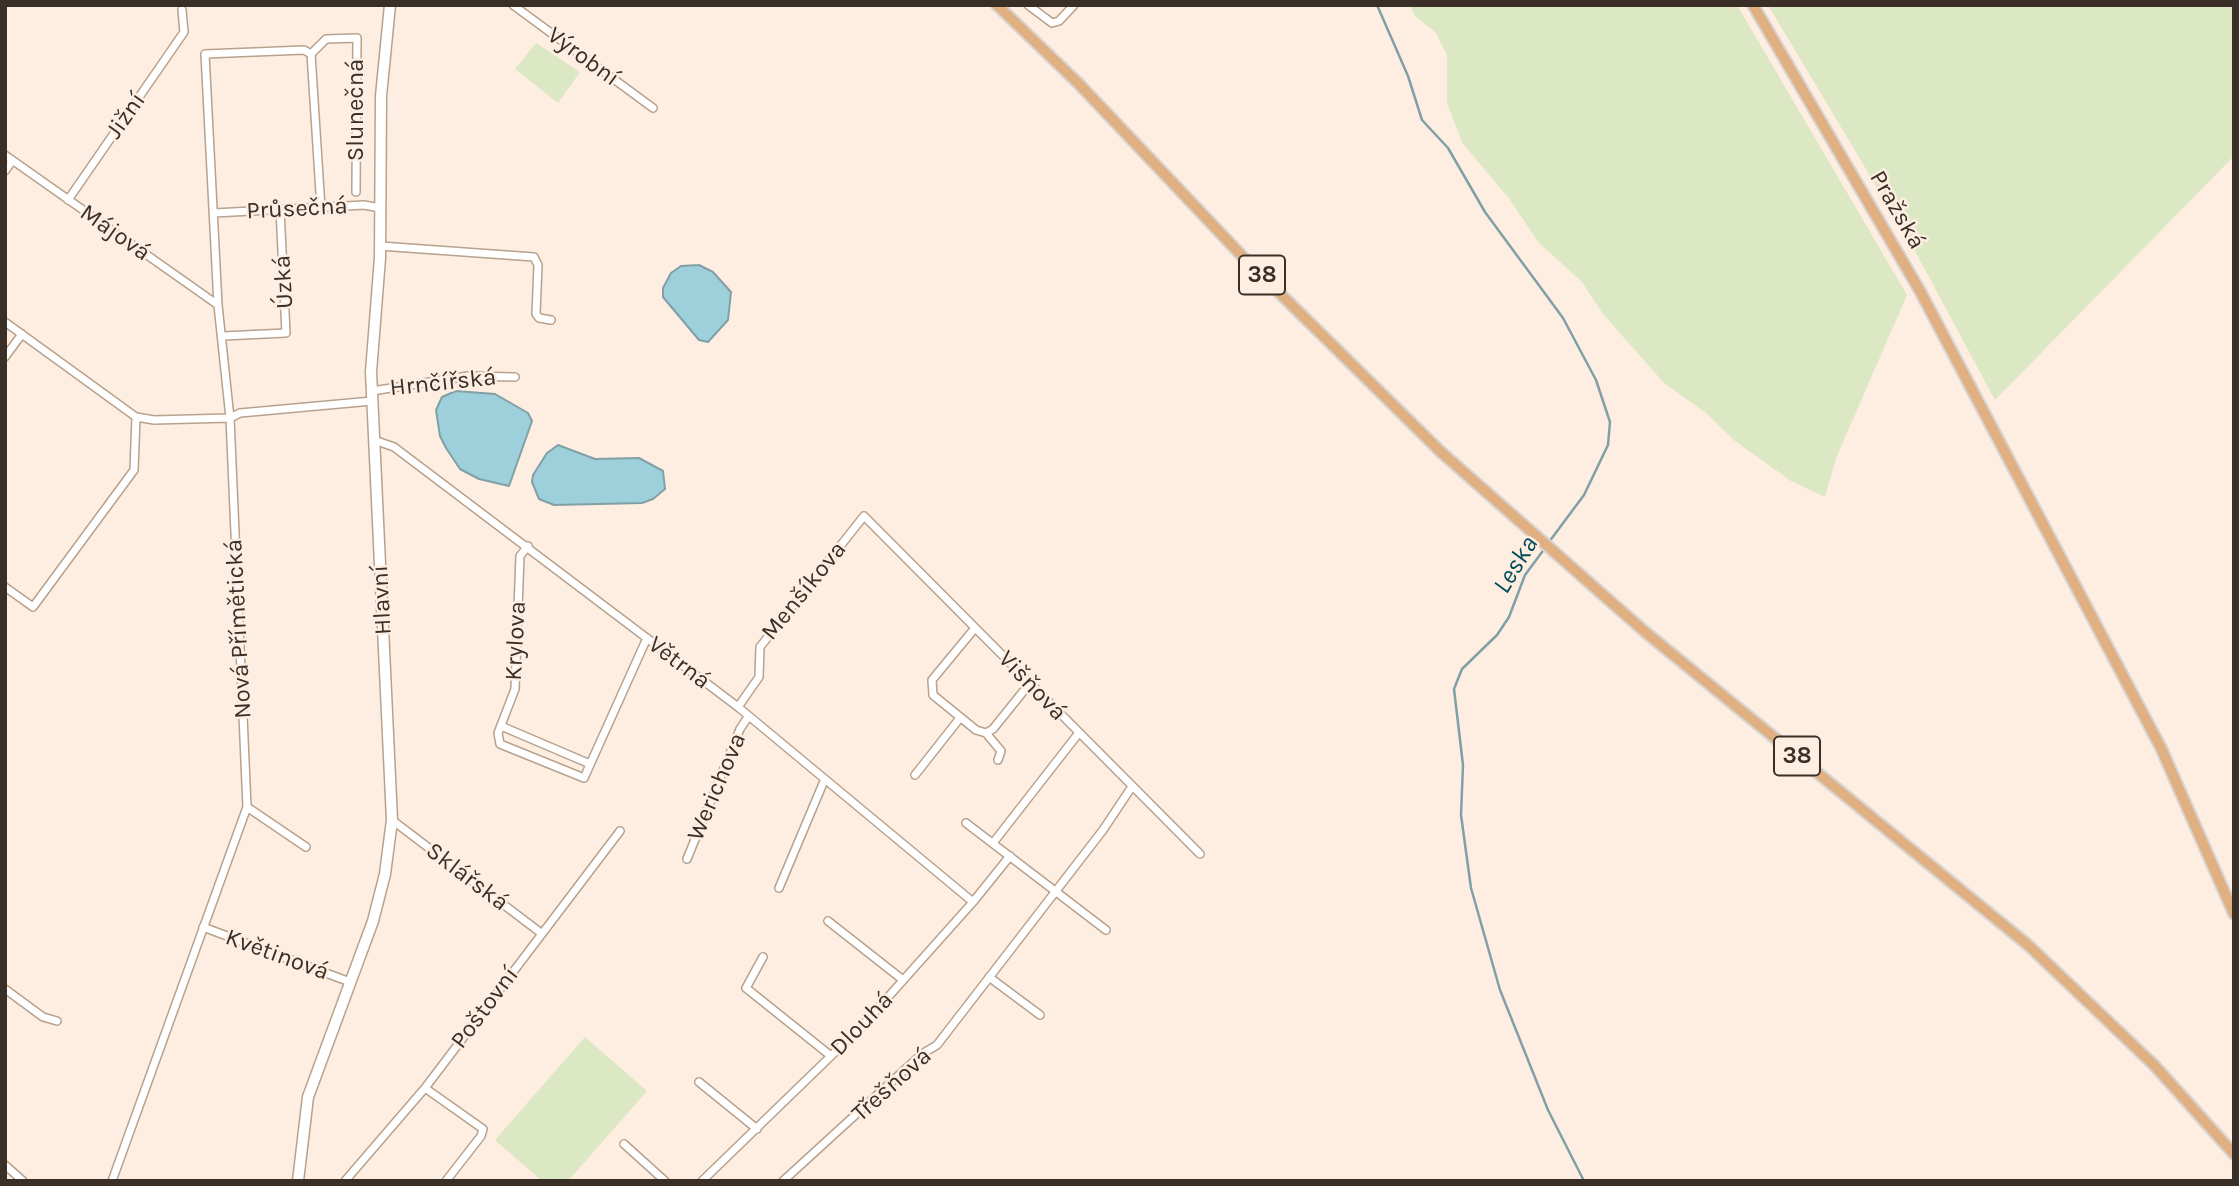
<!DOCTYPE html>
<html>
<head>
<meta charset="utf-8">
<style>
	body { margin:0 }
	#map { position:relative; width:2239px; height:1186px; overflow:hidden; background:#fdeee1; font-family:Karla,sans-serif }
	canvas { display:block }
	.frame { position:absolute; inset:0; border:7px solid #392f27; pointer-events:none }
</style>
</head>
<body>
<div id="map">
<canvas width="2239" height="1186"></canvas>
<div class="frame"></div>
</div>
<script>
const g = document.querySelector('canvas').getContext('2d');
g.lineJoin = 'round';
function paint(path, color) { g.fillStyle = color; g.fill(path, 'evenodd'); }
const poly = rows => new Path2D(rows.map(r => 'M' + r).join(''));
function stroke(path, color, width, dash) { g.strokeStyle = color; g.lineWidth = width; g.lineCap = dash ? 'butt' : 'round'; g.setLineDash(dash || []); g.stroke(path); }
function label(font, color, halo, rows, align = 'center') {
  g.font = font + ' Karla,sans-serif'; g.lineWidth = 5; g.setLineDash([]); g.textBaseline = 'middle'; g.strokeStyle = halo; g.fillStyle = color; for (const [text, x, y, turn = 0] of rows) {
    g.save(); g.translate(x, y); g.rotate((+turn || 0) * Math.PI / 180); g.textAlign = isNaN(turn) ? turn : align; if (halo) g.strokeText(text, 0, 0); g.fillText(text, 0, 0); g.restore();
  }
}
const green = poly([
	[1410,5,1737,5,1907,295,1836,458,1825,497,1791,481,1735,441,1706,413,1664,383,1603,314,1582,282,1539,243,1508,197,1463,144,1447,104,1447,55,1436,33,1415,16],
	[1768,5,2234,5,2234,156,1995,400,1915,251],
	[536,43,580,72,558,103,515,69],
	[585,1037,647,1091,568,1181,542,1181,495,1140]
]);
const water = poly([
	[699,265,713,272,731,292,728,320,708,342,699,340,663,297,663,288,671,273,681,266,699,265],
	[456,391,495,394,528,413,532,421,509,486,479,479,460,469,446,448,440,436,436,410,442,397,456,391],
	[558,445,595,459,639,458,663,471,665,489,653,499,642,503,554,505,539,499,532,482,533,475,547,453,558,445]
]);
const stream = poly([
	[1377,5,1408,76,1422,120,1448,148,1485,212,1563,318,1596,380,1610,422,1608,445,1584,495,1549,542],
	[1545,548,1525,575,1509,617,1497,635,1462,669,1454,689,1463,765,1461,815,1471,888,1500,990,1548,1110,1584,1181]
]);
const street = poly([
	[513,5,653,108],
	[1028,5,1052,23,1059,21,1074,5],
	[311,54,326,39,357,38,356,192],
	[311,54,321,208],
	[5,155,218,305],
	[5,171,12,161],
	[68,200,184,32,182,10],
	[214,213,364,205,380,208],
	[380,246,534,257,538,265,536,314,539,318,551,320],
	[5,322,136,417,154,420,230,418,240,413,372,401],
	[223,336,286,333,280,209],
	[5,357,22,334],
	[372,391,468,376,515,377],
	[374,440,394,447,738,707,973,902],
	[528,546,520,556,515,689,498,733,500,744,584,778,647,638],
	[5,587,33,607,134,470,136,417],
	[975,628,932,680,933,695,976,730,986,733,993,729,1030,683],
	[738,707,759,677,760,647,864,516,1200,854],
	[501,726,590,764],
	[986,733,1001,751,998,760],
	[915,775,960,718],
	[247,807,306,847],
	[392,820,541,933],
	[966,823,1106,930],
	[993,843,1078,734],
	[687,859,740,729,748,717],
	[779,888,824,781],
	[828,921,903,980],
	[203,927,350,982],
	[763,957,746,988,831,1056],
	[989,977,1040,1015],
	[5,989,43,1017,57,1021],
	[699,1082,757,1129],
	[425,1088,483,1129,481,1136,446,1181],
	[624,1144,665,1181],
	[5,1165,23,1181],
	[112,1181,247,807,230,418,218,305,205,54,304,50,311,54],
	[345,1181,425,1088,620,831],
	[702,1181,864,1024,973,902,1010,856],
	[783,1181,922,1054,937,1045,1103,830,1131,788]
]);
const secondary = poly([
	[298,1181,308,1097,373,921,385,874,392,820,371,372,380,258,381,96,390,5]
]);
const primary = poly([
	[997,5,1079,84,1244,258,1441,452,1644,631,2028,945,2154,1065,2234,1154],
	[1753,5,1920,291,2161,748,2234,914]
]);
const shields = [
	[1262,275,46],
	[1797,756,46]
];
const shieldNames = [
	["38",1262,275],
	["38",1797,756]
];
const streetNames = [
	["Výrobní",583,57,36],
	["Slunečná",356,110,-90],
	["Jižní",126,116,-55],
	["Průsečná",297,209,-3],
	["Pražská",1897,210,60],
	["Májová",115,233,35],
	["Úzká",284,282,-93],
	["Hrnčířská",443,383,-6],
	["Menšíkova",804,591,-51],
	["Hlavní",382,600,-93],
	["Nová Přímětická",239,629,-93],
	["Krylova",516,641,-87],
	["Větrná",679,663,37],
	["Višňová",1032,686,46],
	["Werichova",717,787,-67],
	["Sklářská",467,877,37],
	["Květinová",277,955,20],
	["Poštovní",485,1008,-53],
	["Dlouhá",862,1024,-46],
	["Třešňová",892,1085,-42]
];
const waterNames = [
	["Leska",1516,565,-59]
];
paint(green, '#dce7c3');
paint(water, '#9ed0db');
stroke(water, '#80a0a5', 2);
stroke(stream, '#80a0a5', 2.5);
stroke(street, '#b8a18d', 10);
stroke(secondary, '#b8a18d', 13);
stroke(primary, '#d7d5d4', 14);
stroke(street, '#fff', 7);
stroke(secondary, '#fff', 10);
stroke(primary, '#e1b082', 10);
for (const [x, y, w] of shields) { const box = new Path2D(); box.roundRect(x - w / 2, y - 19.5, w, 39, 5); g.fillStyle = '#fdeee1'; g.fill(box); stroke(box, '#392f27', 2); }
label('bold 23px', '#392f27', null, shieldNames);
label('24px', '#392f27', '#fdeee1', streetNames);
label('italic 26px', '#034d5a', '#fdeee1', waterNames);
</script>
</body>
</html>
